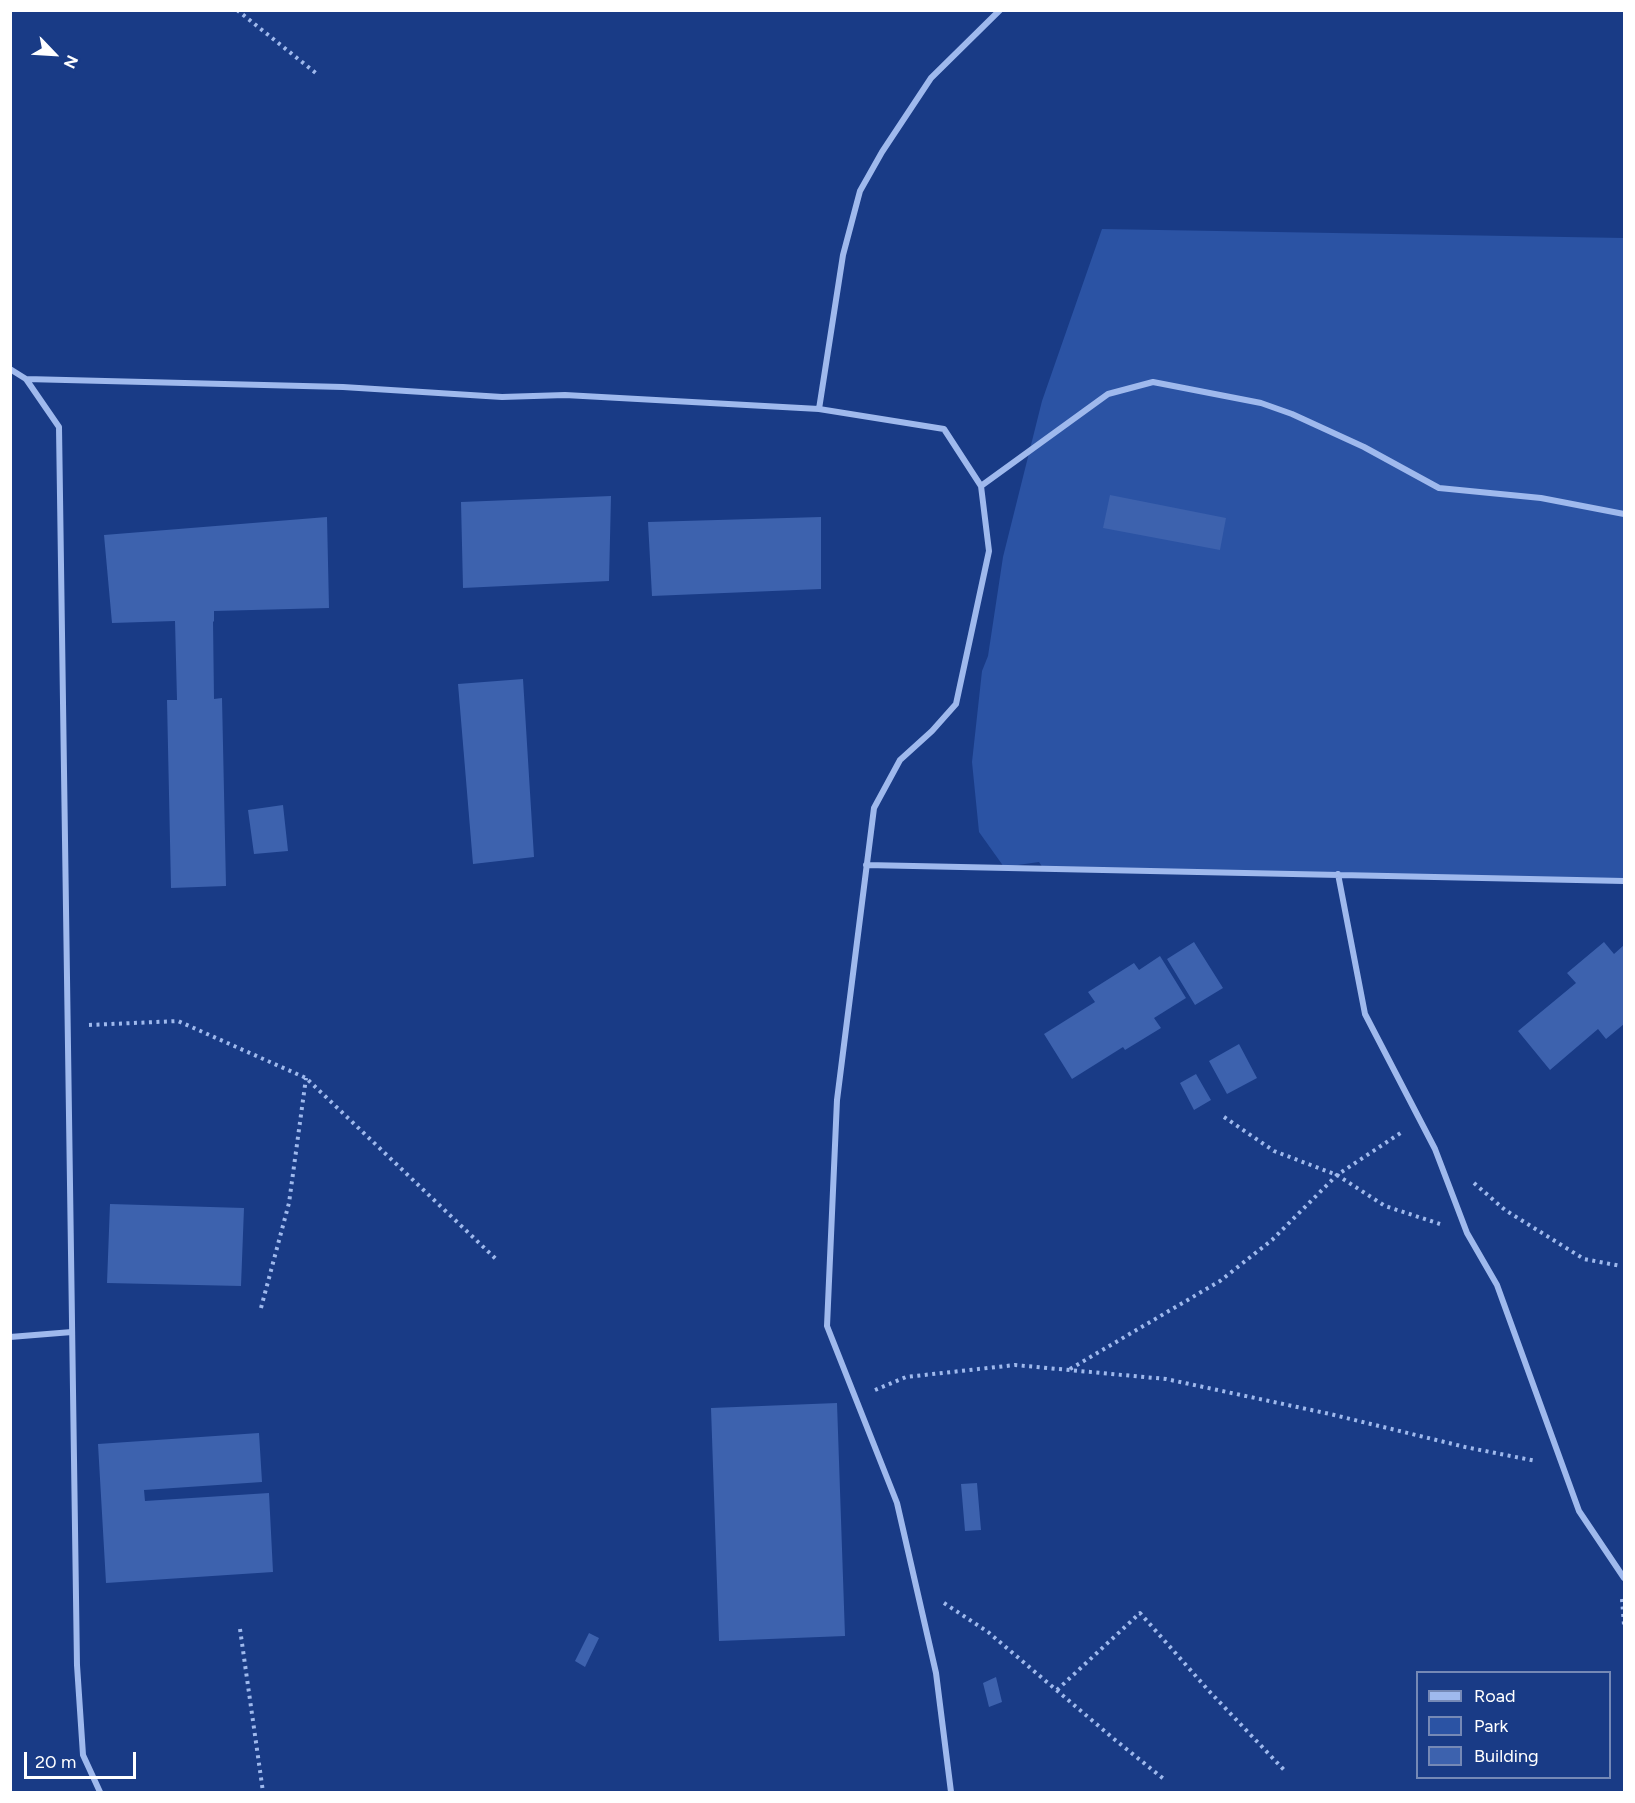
<!DOCTYPE html>
<html>
<head>
<meta charset="utf-8">
<style>
	body { margin:0 }
	#map { position:relative; width:1635px; height:1803px; overflow:hidden; background:#193b86; font-family:Figtree,sans-serif }
	canvas { display:block }
	.frame { position:absolute; inset:0; border:12px solid #fff; pointer-events:none }
	.legend { position:absolute; left:1416px; top:1671px; width:195px; height:108px; box-sizing:border-box; background:#193b86; border:2px solid #7589b6; margin:0; padding:8px 10px; list-style:none; font-size:18px; color:#fff }
	.legend li { display:flex; align-items:center; gap:12px; height:30px }
	.legend b { width:30px; border:2px solid #7589b6 }
	.north { position:absolute; left:24px; top:24px; width:60px; height:60px; -webkit-text-stroke:4px #193b86; paint-order:stroke; rotate:115deg; font-size:16px; font-weight:700; line-height:24px; text-align:center; color:#fff }
	.north::after { content:''; display:block; margin:auto; width:21px; height:27px; background:#fff; clip-path:polygon(50% 0,100% 100%,50% 72%,0 100%) }
	.scale { position:absolute; left:24px; top:1752px; width:112px; height:27px; box-sizing:border-box; border:3px solid #fff; border-top:0; padding-left:8px; font-size:18px; line-height:21px; white-space:nowrap; color:#fff; -webkit-text-stroke:4px #193b86; paint-order:stroke }
</style>
</head>
<body>
<div id="map">
<canvas width="1635" height="1803"></canvas>
<div class="frame"></div>
<ul class="legend">
<li><b style="height:8px;background:#9fb9ed"></b>Road</li>
<li><b style="height:16px;background:#2b53a4"></b>Park</li>
<li><b style="height:16px;background:#3d62ae"></b>Building</li>
</ul>
<div class="north">N</div>
<div class="scale">20 m</div>
</div>
<script>
const g = document.querySelector('canvas').getContext('2d');
g.lineJoin = 'round';
function paint(path, color) { g.fillStyle = color; g.fill(path, 'evenodd'); }
const poly = rows => new Path2D(rows.map(r => 'M' + r).join(''));
function stroke(path, color, width, dash) { g.strokeStyle = color; g.lineWidth = width; g.lineCap = dash ? 'butt' : 'round'; g.setLineDash(dash || []); g.stroke(path); }
const green = poly([
	[1102,229,1624,238,1624,881,1043,868,1039,862,1004,867,979,832,972,762,982,671,988,656,1003,557,1042,401]
]);
const building = poly([
	[1110,495,1226,518,1220,550,1103,528],
	[611,496,609,581,463,588,461,502],
	[327,517,329,608,214,611,214,622,213,621,214,699,222,698,226,886,171,888,167,700,177,700,175,621,112,623,104,535],
	[821,517,821,589,652,596,648,522],
	[523,679,534,857,473,864,458,684],
	[283,805,288,851,254,854,248,810],
	[1194,942,1223,988,1195,1005,1167,959],
	[1604,942,1614,954,1624,945,1624,1024,1606,1039,1598,1029,1550,1070,1518,1031,1576,983,1567,973],
	[1160,956,1186,998,1154,1018,1161,1028,1125,1050,1123,1047,1072,1079,1044,1034,1095,1002,1088,992,1134,963,1139,970],
	[1239,1044,1257,1078,1227,1094,1209,1061],
	[1196,1074,1211,1100,1194,1110,1180,1083],
	[110,1204,244,1208,241,1286,107,1283],
	[837,1403,845,1636,719,1641,711,1408],
	[259,1433,262,1482,144,1490,145,1501,269,1493,273,1572,106,1583,98,1444],
	[977,1483,981,1530,965,1531,961,1484],
	[589,1633,599,1638,585,1667,575,1661],
	[996,1677,1002,1702,989,1707,983,1683]
]);
const path = poly([
	[237,10,317,74],
	[89,1025,178,1021,306,1078,497,1260],
	[1224,1117,1274,1151,1337,1175,1385,1206,1440,1224],
	[1474,1183,1505,1210,1584,1259,1621,1266],
	[261,1308,289,1203,306,1078],
	[1070,1369,1220,1281,1272,1240,1337,1175,1402,1132],
	[875,1390,906,1377,1015,1365,1166,1379,1330,1414,1465,1447,1536,1461],
	[1622,1599,1624,1625],
	[944,1603,988,1632,1114,1739,1165,1780],
	[240,1629,263,1792],
	[1057,1690,1140,1613,1209,1691,1285,1771]
]);
const minor = poly([
	[10,369,26,379,59,427,77,1665,83,1755,100,1792],
	[26,379,343,387,502,397,565,395,819,409,944,429,981,486,989,551,956,704,932,731,900,760,874,808,837,1100,827,1326,897,1503,936,1673,951,1792],
	[819,409,843,255,860,191,882,152,931,78,1000,10],
	[981,486,1108,394,1153,382,1261,403,1292,414,1364,447,1439,488,1541,498,1624,514],
	[866,865,1624,881],
	[1338,874,1365,1014,1435,1149,1467,1233,1497,1285,1579,1511,1624,1578],
	[10,1337,72,1332]
]);
paint(green, '#2b53a4');
paint(building, '#3d62ae');
stroke(path, '#9fb9ed', 4, [3, 4.5]);
stroke(minor, '#9fb9ed', 6);
</script>
</body>
</html>
